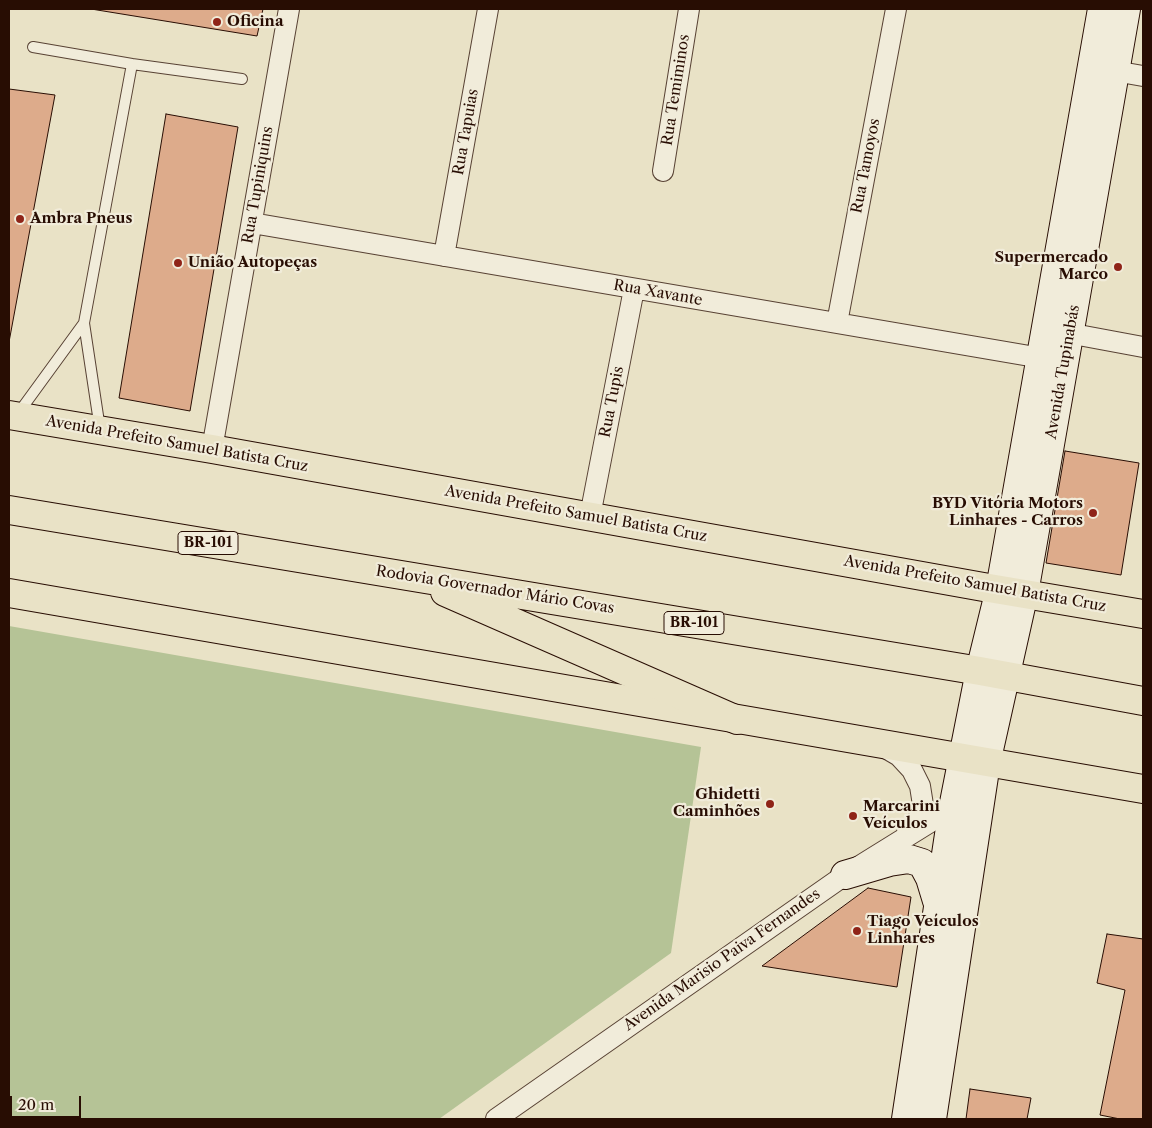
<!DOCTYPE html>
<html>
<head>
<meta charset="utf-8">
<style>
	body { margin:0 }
	#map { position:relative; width:1152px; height:1128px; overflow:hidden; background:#e9e2c6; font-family:"Libre Caslon Text",serif }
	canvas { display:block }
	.frame { position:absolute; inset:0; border:10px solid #280d03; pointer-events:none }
	.scale { position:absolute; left:10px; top:1096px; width:71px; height:22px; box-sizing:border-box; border:2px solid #280d03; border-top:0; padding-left:6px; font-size:15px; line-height:18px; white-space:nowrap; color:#280d03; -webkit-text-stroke:4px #f1ecda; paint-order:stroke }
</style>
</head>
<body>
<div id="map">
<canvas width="1152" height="1128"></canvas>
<div class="frame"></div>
<div class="scale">20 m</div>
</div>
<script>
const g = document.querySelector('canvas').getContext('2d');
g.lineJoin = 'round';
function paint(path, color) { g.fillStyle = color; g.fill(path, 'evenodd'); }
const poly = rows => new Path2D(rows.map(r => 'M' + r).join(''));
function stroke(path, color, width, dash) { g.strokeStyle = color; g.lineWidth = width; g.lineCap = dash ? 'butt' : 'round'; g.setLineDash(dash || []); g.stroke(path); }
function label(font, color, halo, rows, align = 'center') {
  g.font = font + ' "Libre Caslon Text",serif'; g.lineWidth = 4.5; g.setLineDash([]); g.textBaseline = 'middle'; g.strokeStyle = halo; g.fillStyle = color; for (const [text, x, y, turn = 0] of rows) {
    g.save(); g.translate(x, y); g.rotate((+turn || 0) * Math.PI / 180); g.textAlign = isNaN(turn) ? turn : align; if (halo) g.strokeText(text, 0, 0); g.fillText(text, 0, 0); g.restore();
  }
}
const green = poly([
	[9,626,701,747,671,953,439,1119,9,1119]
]);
const building = poly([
	[91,9,263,9,257,36,91,9],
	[9,89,55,95,9,342,9,89],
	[166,114,238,127,190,411,119,398,166,114],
	[1065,451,1139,463,1121,575,1046,563,1065,451],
	[868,888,911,897,897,987,762,966,868,888],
	[1107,934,1143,939,1143,1119,1120,1119,1100,1115,1125,990,1097,983,1107,934],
	[970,1089,1031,1098,1027,1119,966,1119,970,1089]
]);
const lane = poly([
	[33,47,132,64],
	[17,415,84,323],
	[100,429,84,323,132,64,242,79]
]);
const street = poly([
	[1103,69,1143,76],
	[663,171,689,9],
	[252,223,1053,360],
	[444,256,488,9],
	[837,323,896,9],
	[1057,331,1143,347],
	[212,449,289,9],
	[590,516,634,289],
	[882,746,899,756,912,770,920,786,923,805,918,820,906,835],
	[496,1119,845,875,953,808]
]);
const secondary = poly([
	[845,875,889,862,909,859,922,863,930,878,937,901],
	[906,1119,953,808,980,671,1000,589,1102,9],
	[932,1119,986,763,1024,593,1126,9]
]);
const primary = poly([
	[9,415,212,449,989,588,1143,614],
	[9,593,1143,789]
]);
const highway = poly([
	[9,510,980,671,1143,701],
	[445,592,737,720]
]);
const markers = [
	[217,22,5,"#8f2418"],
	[20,219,5,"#8f2418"],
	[178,263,5,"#8f2418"],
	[1118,267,5,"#8f2418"],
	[1093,513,5,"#8f2418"],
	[770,804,5,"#8f2418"],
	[853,816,5,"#8f2418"],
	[857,931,5,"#8f2418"]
];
const shields = [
	[208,543,60],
	[694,623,60]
];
const shieldNames = [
	["BR-101",208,543],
	["BR-101",694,623]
];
const poiNames = [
	["Oficina",227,22],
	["Ambra Pneus",30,219],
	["Supermercado",1108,258,"right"],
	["Marco",1108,275,"right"],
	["União Autopeças",188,263],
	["BYD Vitória Motors",1083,504,"right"],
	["Linhares - Carros",1083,521,"right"],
	["Ghidetti",760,795,"right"],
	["Caminhões",760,812,"right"],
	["Marcarini",863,807],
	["Veículos",863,824],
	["Tiago Veículos",867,922],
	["Linhares",867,939]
];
const streetNames = [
	["Rua Temiminos",676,90,-81],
	["Rua Tapuias",466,132,-80],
	["Rua Tamoyos",866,166,-79],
	["Rua Tupiniquins",258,185,-80],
	["Rua Xavante",658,293,10],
	["Avenida Tupinabás",1063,372,-80],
	["Rua Tupis",612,402,-79],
	["Avenida Prefeito Samuel Batista Cruz",177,444,10],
	["Avenida Prefeito Samuel Batista Cruz",576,514,10],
	["Avenida Prefeito Samuel Batista Cruz",975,584,10],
	["Rodovia Governador Mário Covas",495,590,9],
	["Avenida Marisio Paiva Fernandes",722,960,-35]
];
paint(green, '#b5c396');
paint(building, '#ddab8b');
stroke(building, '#280d03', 1);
stroke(lane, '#584234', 12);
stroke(street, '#584234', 22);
stroke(secondary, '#280d03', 30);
stroke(primary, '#280d03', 30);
stroke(highway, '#280d03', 30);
stroke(lane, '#f1ecda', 10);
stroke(street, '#f1ecda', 20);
stroke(secondary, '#f1ecda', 28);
stroke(primary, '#e9e2c6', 28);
stroke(highway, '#e9e2c6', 28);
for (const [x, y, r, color] of markers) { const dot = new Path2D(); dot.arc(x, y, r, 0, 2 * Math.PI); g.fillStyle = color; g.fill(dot); stroke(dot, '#f1ecda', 2); }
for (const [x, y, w] of shields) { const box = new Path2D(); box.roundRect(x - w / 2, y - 11.5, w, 23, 4); g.fillStyle = '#f1ecda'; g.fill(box); stroke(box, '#280d03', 1); }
label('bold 14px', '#280d03', null, shieldNames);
label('bold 15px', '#280d03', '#f1ecda', poiNames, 'left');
label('15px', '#280d03', '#f1ecda', streetNames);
</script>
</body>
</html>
